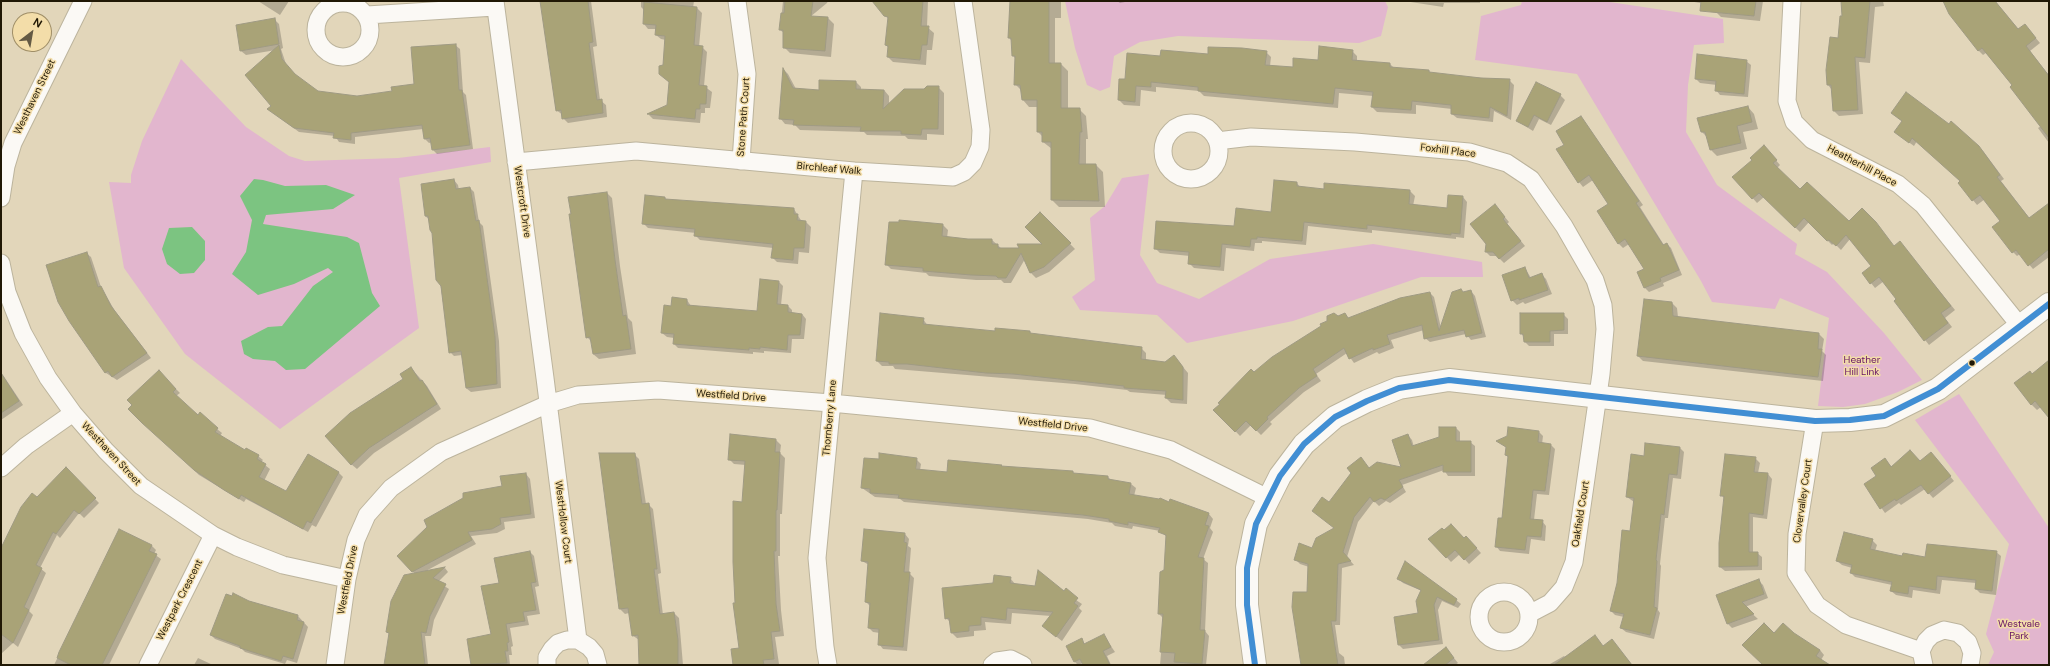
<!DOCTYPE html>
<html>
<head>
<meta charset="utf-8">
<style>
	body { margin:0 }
	#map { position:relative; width:2050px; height:666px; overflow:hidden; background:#e2d6ba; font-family:"DM Sans",sans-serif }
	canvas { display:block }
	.frame { position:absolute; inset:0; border:2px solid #201805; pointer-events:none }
	.north { position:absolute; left:12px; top:12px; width:40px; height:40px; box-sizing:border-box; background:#f3dda9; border:1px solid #9f8e67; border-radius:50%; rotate:31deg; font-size:11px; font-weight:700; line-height:16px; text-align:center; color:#201805 }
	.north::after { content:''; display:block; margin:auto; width:14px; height:18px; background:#645a44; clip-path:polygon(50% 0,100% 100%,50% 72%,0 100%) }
</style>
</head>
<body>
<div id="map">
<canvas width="2050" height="666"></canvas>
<div class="frame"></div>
<div class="north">N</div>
</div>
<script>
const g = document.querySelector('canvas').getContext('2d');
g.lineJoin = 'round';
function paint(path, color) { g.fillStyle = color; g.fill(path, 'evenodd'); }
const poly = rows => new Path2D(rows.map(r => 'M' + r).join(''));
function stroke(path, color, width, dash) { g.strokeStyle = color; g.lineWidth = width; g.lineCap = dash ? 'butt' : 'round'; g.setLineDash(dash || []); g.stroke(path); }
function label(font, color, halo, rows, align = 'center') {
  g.font = font + ' "DM Sans",sans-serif'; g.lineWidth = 3; g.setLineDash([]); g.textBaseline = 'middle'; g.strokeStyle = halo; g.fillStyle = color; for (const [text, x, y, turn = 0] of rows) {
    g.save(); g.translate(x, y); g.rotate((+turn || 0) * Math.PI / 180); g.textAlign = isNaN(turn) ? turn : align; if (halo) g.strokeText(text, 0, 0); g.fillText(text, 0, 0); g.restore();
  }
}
const green = poly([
	[1065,1,1385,1,1388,7,1381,36,1359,43,1178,36,1140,42,1114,56,1110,87,1100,91,1087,85,1075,48],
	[1522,1,1603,1,1723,19,1724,43,1694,45,1688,85,1686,132,1717,185,1797,244,1795,254,1827,272,1884,333,1922,380,1898,392,1865,404,1843,407,1818,406,1829,318,1780,298,1775,309,1712,302,1701,281,1577,74,1475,60,1481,16,1521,5],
	[181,59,246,127,289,156,305,161,398,158,490,147,491,162,399,178,419,328,280,429,185,354,124,268,109,182,131,183,131,175,142,141],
	[1149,174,1140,255,1157,283,1199,299,1270,259,1373,244,1482,262,1483,277,1421,277,1293,321,1187,343,1157,315,1080,310,1072,297,1095,280,1090,218,1105,206,1122,178],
	[1959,394,2049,528,2049,665,1988,665,1994,652,1986,634,2009,544,1915,420]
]);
const water = poly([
	[254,179,263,180,285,186,326,185,355,195,333,209,266,215,263,224,347,237,359,243,372,293,380,306,305,369,286,370,275,361,253,359,244,354,241,341,268,327,282,326,313,286,333,272,328,268,294,284,258,295,232,274,246,252,252,220,240,196],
	[192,227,205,241,205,260,194,273,180,274,167,264,162,249,169,228]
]);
const shadow = poly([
	[258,1,289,1,280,15],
	[542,1,591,1,597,46,593,47,600,100,606,105,607,117,568,123,563,118,563,115,556,110],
	[641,1,694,1,693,8,697,8,702,13,699,47,702,47,707,52,704,86,712,92,710,108,705,108,705,113,701,113,700,123,653,119,649,115,668,105,670,83,660,74,663,66,666,40,661,39,656,35,656,29,648,29,644,24,645,11,641,7],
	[783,1,828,1,827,3,810,17,828,18,834,24,831,57,790,53,784,47,784,33,780,30],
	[874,1,928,1,927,27,934,33,932,50,927,50,926,65,893,62,888,57,888,47,886,45,889,20],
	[1010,1,1061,1,1061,18,1055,18,1055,64,1061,64,1068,71,1068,109,1079,109,1086,116,1088,139,1086,139,1086,165,1096,165,1103,172,1105,207,1059,207,1052,200,1052,149,1043,142,1043,137,1038,132,1038,107,1029,107,1023,100,1021,90,1015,84,1016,59,1013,56,1012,41,1009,38],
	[1117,1,1130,1,1120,3],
	[1404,1,1480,1,1480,3,1444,3,1443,7],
	[1689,1,1763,1,1760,21,1721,17,1716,12,1716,6],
	[1842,1,1883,1,1884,6,1875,7,1870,63,1859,62,1863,114,1839,116,1834,111,1832,90,1828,85,1843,17],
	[1944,1,1995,1,2019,30,2025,25,2040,43,2030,51,2048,74,2049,73,2049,143,2038,128,2041,126,2013,86,1986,53,1983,55,1979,51,1950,14],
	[274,19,279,24,283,48,281,49,286,64,296,76,317,92,357,97,393,92,415,85,455,45,460,49,463,92,466,95,473,149,437,154,433,150,432,142,429,143,424,138,423,129,355,137,355,144,339,142,335,136,299,132,268,109,272,106,276,50,246,55,241,51,237,26],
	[1352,51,1357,56,1357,61,1390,64,1394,68,1429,71,1432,74,1509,80,1514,85,1511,120,1494,111,1493,122,1457,118,1452,114,1452,109,1416,105,1416,114,1377,112,1372,107,1373,96,1339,93,1338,108,1204,96,1199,91,1156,87,1156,92,1141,90,1140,106,1124,105,1119,100,1126,80,1161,57,1266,52,1271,57,1270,66,1294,68],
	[1746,61,1751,65,1748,97,1720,95,1716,90,1717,85,1700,83,1696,79],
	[784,70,788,74,796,89,820,91,856,82,861,87,861,90,884,90,889,96,889,105,925,90,938,87,944,93,944,135,927,134,927,140,908,139,905,136,867,135,864,132,800,130,795,125,785,124,780,118],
	[1560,95,1565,100,1551,125,1539,119,1533,131,1517,121],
	[1748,107,1754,114,1758,129,1743,132,1747,149,1717,156,1711,150,1708,138,1702,132],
	[1892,113,1983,151,2004,179,2001,181,2030,219,2049,232,2049,257,2033,269,2020,254,2017,256,2013,252,2002,221,1985,199,1977,205,1959,183,1962,182,1917,141,1914,146,1900,136,1895,132,1903,122],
	[1581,117,1643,205,1640,207,1664,245,1667,244,1671,248,1682,275,1663,283,1664,286,1649,292,1645,288,1638,272,1646,269,1629,244,1623,248,1619,244,1598,211,1609,204,1593,180,1583,187,1579,182,1558,149,1565,145],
	[1768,151,1780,165,1777,168,1800,191,1849,223,1894,247,1904,247,1955,310,1945,318,1952,327,1929,345,1895,301,1898,299,1884,281,1875,288,1863,273,1872,267,1850,239,1841,250,1834,243,1832,245,1809,222,1800,232,1764,197,1757,203,1734,177],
	[454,180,458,185,459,190,470,188,474,192,479,222,483,226,499,341,501,388,471,392,466,388,462,355,454,356,450,352,433,232,430,220,425,216],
	[1297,183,1300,187,1324,190,1410,191,1415,196,1413,206,1448,209,1463,197,1467,202,1464,238,1456,237,1456,239,1372,230,1372,233,1308,226,1306,245,1262,241,1262,243,1255,243,1254,251,1226,248,1224,271,1194,268,1189,263,1190,256,1160,253,1155,248,1235,227,1272,213],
	[607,193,612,198,620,266,628,318,632,322,636,354,599,359,593,354,592,342,587,337],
	[665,198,667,200,794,209,802,222,806,222,811,227,809,253,799,252,798,264,777,262,772,257,773,248,700,240,695,235,696,233,648,228,643,223],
	[1499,210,1509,222,1507,224,1525,246,1504,263,1497,256,1490,256,1486,252],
	[1040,213,1075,249,1049,272,1036,278,1031,273,1025,259,1011,283,1004,283,1001,280,976,280,929,276,926,273,891,269,886,264,943,225,948,230,947,238,992,240,1002,249,1020,249,1044,245],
	[86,253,91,257,101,287,115,311,151,358,117,380,106,373],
	[1525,268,1531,278,1542,275,1546,279,1552,294,1525,304,1523,302,1517,305,1512,300],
	[779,282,783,286,781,305,788,306,792,310,792,314,802,314,806,319,804,339,792,339,791,353,764,351,764,353,753,352,753,354,678,348,674,344,674,338,667,337,662,333,672,307,687,300,691,306,758,312],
	[1471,291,1475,296,1486,337,1471,340,1466,334,1430,342,1425,338,1424,330,1391,340,1394,348,1379,354,1377,352,1354,363,1347,353,1316,374,1321,381,1304,392,1270,422,1272,424,1261,435,1251,425,1240,436,1215,410,1254,374,1338,317,1345,314,1349,319,1430,293,1434,297,1441,328,1463,293],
	[1672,303,1677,308,1678,317,1819,334,1824,339,1822,351,1826,355,1823,381,1643,361,1638,356],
	[1563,314,1568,319,1568,334,1554,334,1554,346,1529,346,1525,342,1524,337,1521,333],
	[923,319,928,326,996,332,1030,332,1032,334,1141,348,1146,353,1146,361,1165,363,1178,361,1188,373,1187,404,1171,403,1166,398,1167,395,1130,392,1127,390,1075,384,895,369,893,366,882,366,877,361],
	[2049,361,2049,416,2041,407,2037,410,2031,404,2032,375],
	[411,368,427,386,441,409,374,453,357,469,351,464],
	[1,372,23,405,1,420],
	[159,372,180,393,176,396,198,416,217,429,222,433,220,436,246,452,258,456,263,460,261,462,270,469,264,481,287,493,308,455,339,473,343,477,316,527,312,525,308,532,246,499,244,502,199,475,130,409],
	[1456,428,1460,432,1460,442,1470,442,1475,446,1475,476,1448,476,1444,470,1402,485,1406,492,1390,503,1386,501,1379,506,1374,501,1358,522,1347,557,1354,565,1342,568,1340,625,1335,625,1339,653,1344,657,1345,665,1302,665,1309,567,1300,564,1296,560,1313,549,1335,528,1313,511,1330,504,1361,459,1370,469,1402,469,1408,435,1412,440,1414,447,1440,438],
	[1539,432,1543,436,1542,444,1551,445,1555,449,1549,495,1537,494,1534,520,1542,521,1546,526,1545,541,1531,539,1529,554,1500,551,1496,546,1502,520,1509,458,1506,455,1507,448,1498,441],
	[776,440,781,445,780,453,785,458,782,514,780,514,780,556,778,556,781,610,784,636,775,637,779,664,734,665,740,649,736,604,746,465,734,464,729,459],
	[1680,448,1684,452,1681,479,1673,478,1668,518,1665,518,1660,564,1661,566,1658,610,1660,613,1654,639,1626,632,1621,628,1624,617,1615,615,1611,611,1631,532,1634,502,1627,497,1645,457],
	[600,454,634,454,639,459,646,504,648,504,653,509,661,573,658,574,663,615,674,613,679,618,683,665,640,665,639,640,632,635,629,613,625,614,620,609],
	[1755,458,1760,463,1758,473,1768,474,1772,479,1767,519,1753,517,1753,553,1757,553,1762,557,1762,570,1725,571,1720,567,1725,499,1721,495],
	[1935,458,1954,481,1933,498,1925,489,1901,505,1899,503,1885,513,1865,485,1877,476,1885,459,1892,467],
	[916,459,921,464,920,470,948,473,949,461,1003,468,1073,472,1075,474,1108,477,1111,480,1131,484,1136,488,1134,496,1170,504,1171,500,1209,514,1213,519,1210,528,1213,532,1203,559,1208,563,1205,631,1209,636,1206,665,1160,665,1164,619,1159,614,1165,571,1167,537,1160,531,1133,526,1132,529,1115,526,1112,523,1088,519,904,502,900,499,875,497,862,488,880,460],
	[915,462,917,462,916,474],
	[66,469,99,503,84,518,79,513,60,538,57,535,40,568,46,573,29,611,33,615,18,647,13,643,1,654,1,552,37,499],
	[526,474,530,479,535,518,504,522,505,529,497,533,471,536,476,544,424,572,445,568,448,572,438,582,449,589,434,620,431,636,425,636,428,665,385,665,390,635,387,631,415,574,398,556,503,487],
	[120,530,152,546,156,550,154,554,161,559,109,665,54,665],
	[905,534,909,539,908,546,911,548,909,573,914,578,907,651,883,649,879,644,880,633,873,632,869,628,870,606,866,602,869,565,862,561],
	[1430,539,1464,539,1470,541,1481,553,1469,564,1460,554,1451,562],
	[1872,540,1877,545,1875,551,1903,557,1926,558,1996,552,2001,556,1996,595,1980,593,1976,589,1976,583,1942,580,1940,594,1913,590,1912,598,1896,595,1891,591,1892,585,1855,577,1851,573,1852,568,1842,565,1837,561],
	[530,552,534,556,539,586,535,587,540,614,527,616,529,625,510,628,513,646,511,647,512,655,509,655,510,665,472,665,468,639,492,635,500,584],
	[1010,578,1016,585,1064,592,1082,604,1079,608,1082,611,1062,641,1049,631,1051,616,1012,613,1011,624,985,622,986,630,974,631,974,636,957,638,951,632,950,622,946,618,994,584],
	[1398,578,1456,600,1461,604,1458,608,1442,601,1438,610,1443,644,1403,649,1399,645,1419,614,1422,591,1403,583],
	[1759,581,1763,585,1768,598,1745,607,1758,619,1732,628,1728,624,1717,596],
	[249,601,298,616,308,627,297,663,287,660,285,664,245,652,242,649,215,639,211,635],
	[1774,634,1793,634,1820,650,1824,655,1821,660,1829,665,1764,665],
	[1104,636,1115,652,1107,656,1111,665,1084,665,1083,663,1078,665,1074,661,1081,640,1086,645],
	[1612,640,1632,665,1550,664,1564,656,1566,658,1604,647],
	[1450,653,1458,663,1455,665,1425,665],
	[198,658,213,665,194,665]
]);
const building = poly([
	[540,1,588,1,593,42,589,43,597,100,602,99,603,113,562,119,561,110,556,111,540,1],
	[785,1,813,1,811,16,828,17,825,51,783,48,783,30,779,30,781,13,784,13,785,1],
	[872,1,923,1,921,26,929,26,927,45,922,45,920,60,887,57,888,46,885,45,888,17,884,16,872,1],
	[1010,1,1049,1,1049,63,1061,63,1061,108,1080,108,1082,132,1080,132,1079,164,1096,164,1099,201,1051,200,1051,142,1042,142,1042,132,1037,132,1037,100,1022,100,1020,85,1014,85,1015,56,1012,56,1011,38,1008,38,1010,1],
	[1701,1,1756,1,1754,16,1700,11,1701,1],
	[1841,1,1870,1,1865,58,1855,57,1858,110,1833,111,1831,85,1827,85,1826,70,1830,37,1838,38,1840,16,1842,16,1841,1],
	[1943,1,1995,1,2018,29,2025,24,2036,38,2026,46,2049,76,2049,138,2010,87,2012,85,1982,48,1978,51,1949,14,1943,1],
	[644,2,697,7,694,45,703,46,699,85,707,86,706,104,700,104,700,109,696,109,695,119,647,114,667,105,669,82,659,74,659,66,663,65,665,36,655,35,656,25,643,24,644,2],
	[275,18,279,44,240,51,236,25,275,18],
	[456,44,459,90,462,90,470,145,432,150,430,138,424,139,422,125,351,133,351,140,333,138,334,133,294,128,267,109,271,106,245,75,279,45,282,59,295,74,318,91,357,96,392,91,391,87,414,84,411,47,456,44],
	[1319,46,1353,50,1352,60,1390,63,1390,67,1429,70,1429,72,1481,78,1510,79,1507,116,1490,107,1489,118,1451,114,1451,105,1412,101,1411,110,1371,107,1373,92,1335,88,1333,104,1198,91,1198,87,1151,82,1151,87,1136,86,1135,102,1118,100,1119,79,1125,79,1127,53,1160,56,1161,50,1208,54,1208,47,1242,48,1267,51,1265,65,1293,67,1293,58,1318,60,1319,46],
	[1697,54,1747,60,1744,94,1715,91,1716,81,1695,79,1697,54],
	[783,68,793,88,819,90,819,80,856,81,856,89,884,90,883,109,904,89,924,89,927,86,939,86,938,129,922,129,921,135,901,134,901,131,860,131,861,127,793,125,794,120,779,119,783,68],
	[1536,82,1561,94,1547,122,1534,115,1528,127,1516,121,1536,82],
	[1906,92,1949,124,1951,121,1979,146,2000,175,1997,177,2029,218,2049,203,2049,249,2028,266,2016,250,2012,253,1992,227,2000,221,1980,195,1972,201,1958,183,1960,181,1912,138,1909,143,1894,132,1902,121,1891,113,1906,92],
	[1748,106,1752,122,1737,126,1741,143,1710,150,1705,132,1701,132,1697,118,1748,106],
	[1581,116,1639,201,1636,203,1663,245,1667,243,1679,270,1660,278,1661,281,1644,288,1637,272,1644,269,1625,239,1618,244,1597,211,1608,204,1589,175,1578,183,1556,149,1564,145,1556,131,1581,116],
	[1764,145,1777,160,1773,163,1800,189,1807,182,1849,221,1862,208,1876,222,1894,246,1900,241,1951,306,1941,313,1948,323,1924,341,1894,301,1896,299,1879,277,1870,284,1862,273,1871,266,1846,235,1836,246,1829,240,1827,241,1804,218,1795,228,1759,193,1752,199,1732,177,1752,160,1750,158,1764,145],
	[454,179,456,189,470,187,476,221,479,220,495,336,497,384,466,388,461,351,449,353,441,286,436,280,432,233,430,230,428,216,425,216,421,184,454,179],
	[1274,180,1297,182,1297,186,1324,189,1324,183,1410,190,1409,204,1447,208,1448,195,1463,196,1460,234,1451,233,1451,235,1367,225,1367,229,1304,222,1302,241,1257,237,1257,239,1251,239,1250,247,1222,244,1220,267,1188,264,1189,252,1154,249,1156,221,1234,226,1236,208,1271,212,1274,180],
	[607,192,615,260,623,316,626,315,631,349,593,354,590,337,586,338,569,214,571,214,568,197,607,192],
	[645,195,665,197,665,199,794,208,794,214,798,214,797,220,806,221,804,248,794,248,793,260,771,258,773,244,694,236,695,229,642,224,645,195],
	[1495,204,1505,217,1503,219,1521,241,1499,259,1493,252,1485,252,1486,244,1470,224,1495,204],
	[1040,212,1071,243,1044,267,1030,273,1021,253,1006,278,998,278,996,276,971,275,923,271,923,268,885,265,889,222,899,222,899,220,943,224,942,236,968,239,992,239,992,244,998,244,998,248,1019,248,1017,244,1042,244,1025,227,1040,212],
	[87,252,98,287,101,286,111,306,147,353,112,377,108,371,105,373,69,321,58,302,46,265,87,252],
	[1525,267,1529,278,1542,273,1548,290,1519,300,1519,298,1511,301,1502,275,1525,267],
	[760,279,779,281,777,304,788,305,788,312,802,314,800,335,788,335,787,350,760,347,760,349,749,348,749,350,673,344,674,334,661,333,664,305,671,306,672,297,687,299,687,305,757,311,760,279],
	[1461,289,1463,292,1471,290,1482,333,1466,337,1464,330,1424,339,1422,325,1387,335,1390,344,1373,350,1373,348,1349,359,1344,348,1313,369,1317,376,1299,388,1267,417,1268,419,1256,431,1246,421,1235,432,1213,410,1220,404,1218,403,1251,369,1254,372,1272,357,1321,326,1320,324,1327,321,1327,316,1334,313,1338,316,1345,313,1348,318,1400,298,1430,292,1439,331,1452,292,1461,289],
	[1644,299,1672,302,1673,316,1819,333,1818,349,1822,349,1818,377,1637,356,1644,299],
	[880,313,924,318,923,324,995,331,995,328,1030,331,1030,333,1142,347,1141,359,1165,362,1174,355,1183,367,1183,400,1165,398,1166,391,1124,388,1124,386,1013,374,986,373,907,364,889,364,889,362,876,361,880,313],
	[1520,313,1564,313,1564,330,1550,331,1550,342,1524,342,1523,334,1520,334,1520,313],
	[2049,360,2049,418,2035,401,2031,405,2014,383,2030,371,2032,374,2049,360],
	[411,367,420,381,422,380,437,404,369,448,351,465,325,436,350,413,403,379,400,374,411,367],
	[159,370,176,389,173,392,198,415,200,412,218,428,215,432,245,450,246,448,259,455,257,459,266,464,259,477,286,491,308,454,339,472,311,523,307,521,303,529,241,495,239,499,224,490,194,470,142,423,128,409,132,405,127,400,159,370],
	[1,373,19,401,1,413,1,373],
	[1439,427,1456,427,1456,441,1471,441,1471,472,1443,472,1443,465,1399,480,1403,487,1385,500,1381,498,1374,502,1370,497,1354,517,1343,552,1351,561,1338,564,1336,621,1331,621,1338,665,1301,665,1292,607,1293,592,1307,592,1308,564,1294,560,1299,543,1312,548,1316,538,1334,528,1312,511,1322,497,1329,502,1351,473,1347,468,1361,457,1369,468,1377,462,1401,467,1392,440,1408,434,1412,446,1439,437,1439,427],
	[1508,427,1539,431,1538,442,1551,444,1545,491,1533,490,1530,519,1543,520,1541,537,1527,536,1525,550,1495,547,1498,518,1502,518,1508,456,1505,455,1506,447,1496,441,1507,436,1508,427],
	[730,434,776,439,775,452,780,452,777,510,776,510,776,551,774,551,776,604,780,631,771,632,774,659,763,660,764,665,733,665,731,649,739,648,733,603,735,603,733,562,733,501,742,502,745,461,728,460,730,434],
	[1645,443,1680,447,1677,475,1669,474,1664,515,1661,514,1656,560,1657,561,1654,607,1657,608,1650,635,1620,628,1624,614,1610,611,1617,583,1622,530,1630,531,1634,498,1626,497,1631,454,1644,456,1645,443],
	[1910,450,1920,461,1931,452,1951,476,1928,494,1921,485,1896,501,1895,499,1880,509,1864,484,1876,476,1871,468,1885,458,1891,467,1910,450],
	[599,453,635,453,642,504,649,503,657,569,654,569,660,614,674,612,678,640,678,665,639,665,638,635,632,636,628,608,619,609,599,453],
	[879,453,917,458,916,469,947,472,948,460,1002,465,1001,466,1073,471,1073,473,1108,476,1108,479,1131,483,1129,494,1159,499,1160,498,1169,502,1170,499,1209,513,1205,525,1209,526,1198,557,1204,558,1200,630,1205,630,1202,664,1174,662,1175,653,1160,652,1163,614,1158,614,1160,572,1164,570,1166,535,1158,532,1160,528,1128,522,1128,525,1109,521,1109,519,1083,515,917,500,898,498,899,495,870,493,870,489,861,488,864,458,879,459,879,453],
	[1725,454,1756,457,1754,472,1768,473,1763,515,1749,513,1749,552,1758,552,1758,566,1719,567,1719,543,1724,496,1720,496,1725,454],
	[66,467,96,498,79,514,74,510,56,534,53,532,36,565,42,568,24,607,29,610,13,643,1,634,1,548,21,507,32,493,37,497,66,467],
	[526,473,531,514,500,518,501,524,492,529,468,532,472,540,412,572,397,556,427,527,424,520,463,498,463,493,502,486,500,476,526,473],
	[1451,524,1464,538,1466,536,1477,548,1464,560,1455,550,1446,558,1428,539,1442,528,1444,530,1451,524],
	[119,529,152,545,149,551,157,554,102,665,71,665,57,658,59,652,119,529],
	[864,529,905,533,904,542,907,543,904,572,910,572,903,647,878,645,879,629,868,628,870,603,865,602,868,562,861,561,864,529],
	[1844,532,1873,539,1870,549,1902,556,1903,553,1925,557,1927,544,1997,551,1992,591,1975,589,1976,580,1937,576,1936,590,1909,586,1908,594,1890,591,1892,582,1850,573,1852,565,1836,561,1844,532],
	[530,551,536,582,531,583,536,610,523,612,525,621,506,624,509,642,507,643,508,651,505,651,507,663,471,665,467,639,491,634,481,586,499,583,494,558,530,551],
	[1405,561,1457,599,1454,605,1437,597,1434,605,1439,640,1398,645,1394,617,1418,613,1416,601,1421,590,1397,579,1405,561],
	[445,567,433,578,446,584,430,616,426,633,421,632,425,665,384,665,389,633,386,632,391,601,404,575,445,567],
	[1038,570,1064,591,1066,588,1078,598,1074,603,1078,606,1056,637,1042,626,1053,612,1007,608,1006,620,981,617,981,625,969,626,969,631,951,633,949,618,945,619,942,588,993,583,994,575,1011,577,1010,583,1035,586,1038,570],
	[1759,579,1764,594,1742,602,1754,614,1727,624,1716,595,1759,579],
	[233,593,249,601,298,615,297,620,304,622,293,659,283,656,281,661,240,648,240,646,210,635,226,594,232,596,233,593],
	[1764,623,1774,633,1783,623,1794,633,1820,650,1816,656,1830,665,1763,665,1742,645,1764,623],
	[1104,634,1111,647,1103,651,1110,665,1083,665,1080,659,1074,662,1066,646,1082,638,1084,644,1104,634],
	[1595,635,1603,646,1612,639,1632,665,1554,665,1595,635],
	[1446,647,1454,658,1445,665,1423,665,1446,647]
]);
const street = poly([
	[495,1,545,378,578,640],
	[737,1,747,74,741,161],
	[1792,1,1787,101,1794,122,1812,140,1898,184,1923,205,2020,326],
	'316 30a27 27 0 1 1 54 0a27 27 0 1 1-54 0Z',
	[367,15,495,7],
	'1163 151a28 28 0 1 1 56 0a28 28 0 1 1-56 0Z',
	[1217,141,1251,137,1355,142,1469,152,1507,163,1531,179,1564,226,1595,280,1603,305,1605,329,1601,374,1574,562,1564,587,1550,603,1529,614],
	[516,162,636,151,854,171,953,177,964,172,973,163,980,147,981,130,963,1],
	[1,198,6,166,13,143,83,1],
	[1,263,7,292,23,333,48,378,73,413,106,451,141,486,213,535,237,547,283,565,347,579],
	[1815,421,1797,534,1796,573,1817,605,1846,625,1921,651],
	[1,468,26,446,73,413],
	'1479 617a25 25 0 1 1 50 0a25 25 0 1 1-50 0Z',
	[148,665,213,535],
	[335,665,347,579,356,540,367,515,391,488,441,452,548,404,578,395,658,390,831,403,1090,428,1171,450,1268,498],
	[547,665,547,657,552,649,558,643,567,640,578,640,589,647,595,654,598,665],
	[828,665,825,647,817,558,854,171],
	[992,665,997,661,1011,659,1023,665],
	[1924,665,1921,651,1926,641,1932,635,1944,630,1958,633,1968,642,1972,653,1970,665]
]);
const secondary = poly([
	[1255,665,1247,605,1247,568,1256,524,1280,476,1304,444,1335,417,1367,401,1399,388,1449,380,1815,421,1850,420,1884,416,1938,389,2049,304]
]);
const bus1 = poly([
	[1255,665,1247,605,1247,568,1256,524,1280,476,1304,444,1335,417,1367,401,1399,388,1449,380,1815,421,1850,420,1884,416,1938,389,2049,304]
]);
const markers = [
	[1972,363,3.5,"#201805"]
];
const streetNames = [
	["Westhaven Street",35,97,-64],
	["Stone Path Court",744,117,-86],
	["Foxhill Place",1448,151,7],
	["Heatherhill Place",1862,166,28],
	["Birchleaf Walk",829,169,5],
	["Westcroft Drive",522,202,82],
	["Westfield Drive",731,396,4],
	["Thornberry Lane",830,418,-85],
	["Westfield Drive",1053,425,6],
	["Westhaven Street",111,454,47],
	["Clovervalley Court",1803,501,-82],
	["Oakfield Court",1581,514,-81],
	["WestHollow Court",563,522,83],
	["Westfield Drive",348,580,-79],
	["Westpark Crescent",180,600,-63]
];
const parkNames = [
	["Heather",1862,360],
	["Hill Link",1862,372],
	["Westvale",2019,624],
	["Park",2019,636]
];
paint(green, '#e2b6ce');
paint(water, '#7cc481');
paint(shadow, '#0003');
paint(building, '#a9a377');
stroke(building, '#9f9a83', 1);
stroke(street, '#bcb49d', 19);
stroke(secondary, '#bcb49d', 24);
stroke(street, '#fbf9f5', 17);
stroke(secondary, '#fbf9f5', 22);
stroke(bus1, '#418ed3', 6);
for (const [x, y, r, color] of markers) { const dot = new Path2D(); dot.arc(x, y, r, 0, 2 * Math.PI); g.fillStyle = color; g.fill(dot); stroke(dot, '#f3dda9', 1.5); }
label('10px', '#201805', '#f3dda9', streetNames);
label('10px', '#651265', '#f3dda9', parkNames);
</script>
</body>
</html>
